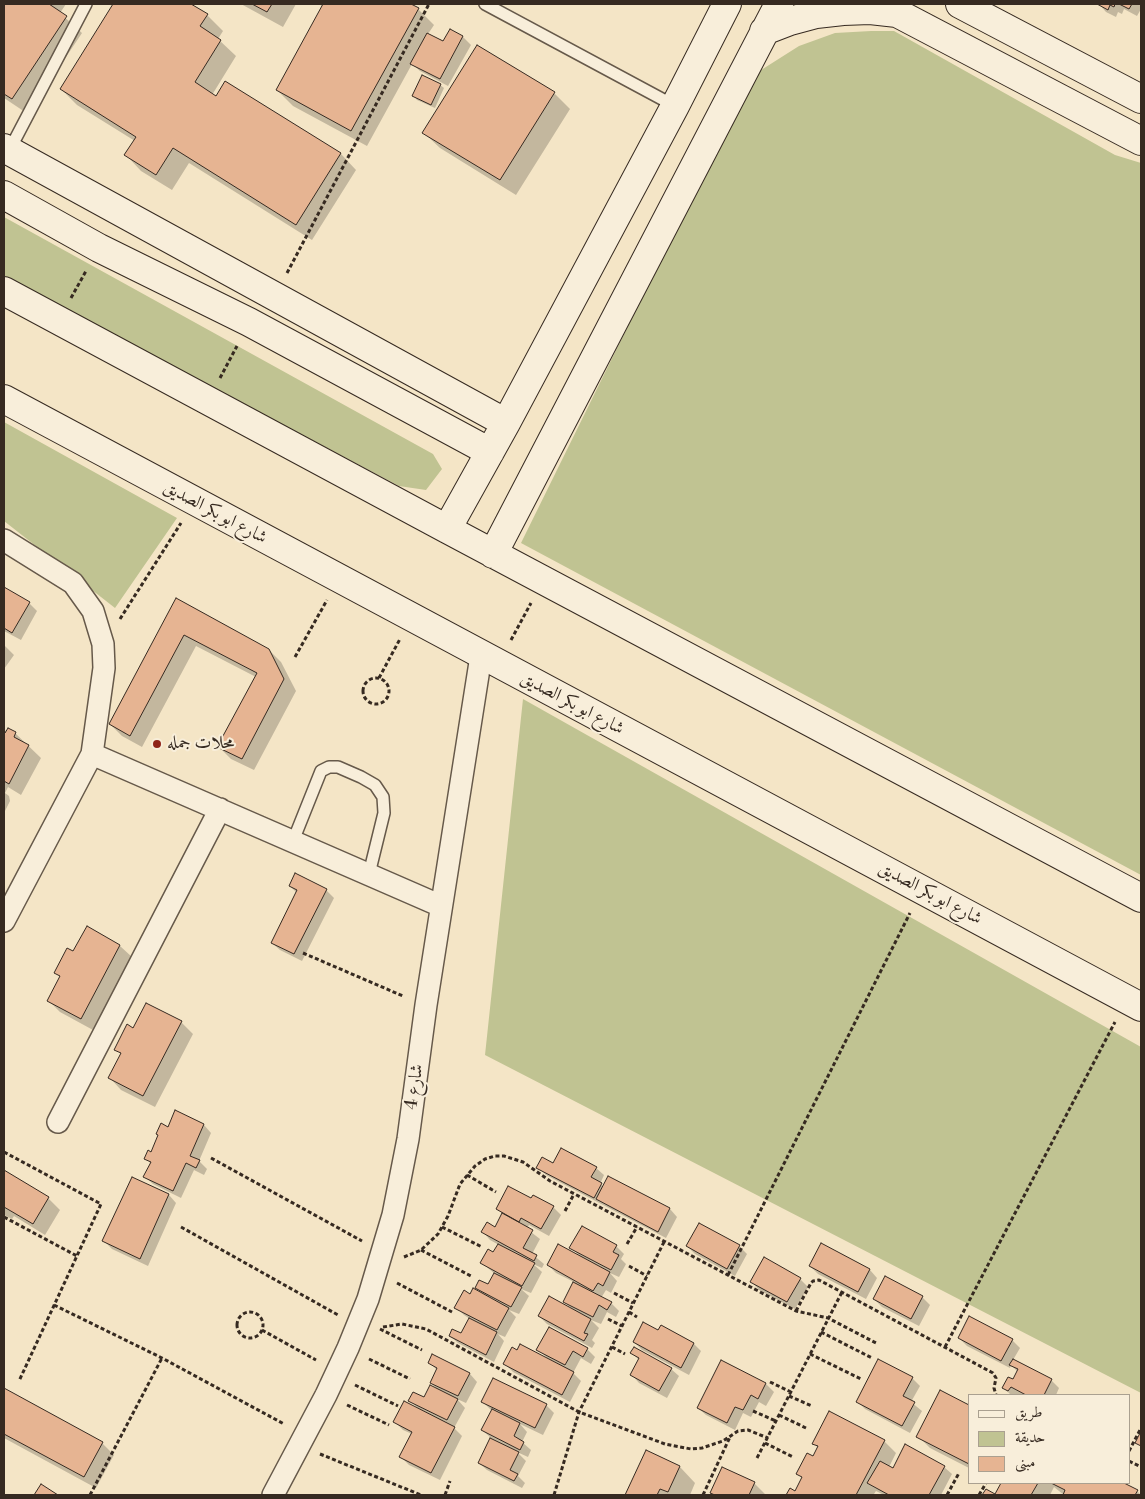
<!DOCTYPE html>
<html>
<head>
<meta charset="utf-8">
<style>
	body { margin:0 }
	#map { position:relative; width:1145px; height:1499px; overflow:hidden; background:#f4e5c6; font-family:"Libre Bodoni",Amiri,serif }
	canvas { display:block }
	.frame { position:absolute; inset:0; border:5px solid #362a21; pointer-events:none }
	.legend { position:absolute; left:968px; top:1394px; width:162px; height:90px; box-sizing:border-box; background:#f8eeda; border:1px solid #aaa090; margin:0; padding:6px 9px; list-style:none; font-size:15px; color:#362a21 }
	.legend li { display:flex; align-items:center; gap:10px; height:25px }
	.legend b { width:25px; border:1px solid #aaa090 }
</style>
</head>
<body>
<div id="map">
<canvas width="1145" height="1499"></canvas>
<div class="frame"></div>
<ul class="legend">
<li><b style="height:6px;background:#f8eeda"></b>طريق</li>
<li><b style="height:14px;background:#c0c392"></b>حديقة</li>
<li><b style="height:14px;background:#e6b492"></b>مبنى</li>
</ul>
</div>
<script>
const g = document.querySelector('canvas').getContext('2d');
g.lineJoin = 'round';
function paint(path, color) { g.fillStyle = color; g.fill(path, 'evenodd'); }
const poly = rows => new Path2D(rows.map(r => 'M' + r).join(''));
function stroke(path, color, width, dash) { g.strokeStyle = color; g.lineWidth = width; g.lineCap = dash ? 'butt' : 'round'; g.setLineDash(dash || []); g.stroke(path); }
function label(font, color, halo, rows, align = 'center') {
  g.font = font + ' "Libre Bodoni",Amiri,serif'; g.lineWidth = 4; g.setLineDash([]); g.textBaseline = 'middle'; g.strokeStyle = halo; g.fillStyle = color; for (const [text, x, y, turn = 0] of rows) {
    g.save(); g.translate(x, y); g.rotate((+turn || 0) * Math.PI / 180); g.textAlign = isNaN(turn) ? turn : align; if (halo) g.strokeText(text, 0, 0); g.fillText(text, 0, 0); g.restore();
  }
}
const green = poly([
	[871,31,894,31,1115,155,1141,163,1141,875,521,543,727,125,758,72,799,46,835,33],
	[4,217,433,454,442,469,426,490,399,486,4,277],
	[4,422,177,518,115,608,4,521],
	[523,699,1141,1047,1141,1393,485,1055]
]);
const shadow = poly([
	[4,4,66,4,60,13,82,33,28,114,4,98],
	[115,4,189,4,207,15,223,31,218,39,236,56,212,95,216,97,226,82,341,154,356,170,312,240,189,163,172,190,141,171,126,155,135,141,77,105,61,89],
	[241,4,296,4,283,27],
	[318,4,408,4,418,9,434,25,428,34,444,43,451,30,463,37,471,45,448,86,420,71,412,64,367,146,293,106,277,90,323,6],
	[1099,4,1141,4,1141,9,1137,16,1124,9,1122,14,1118,12,1116,17,1106,12],
	[440,85,444,88,435,108,417,100,414,96],
	[554,93,570,109,516,195,440,148,424,133],
	[4,589,29,603,37,611,21,640,4,631],
	[176,600,269,650,281,662,296,691,254,770,231,759,219,747,256,677,196,646,142,747,122,736,110,724],
	[4,645,14,655,4,669],
	[4,729,7,732,15,733,41,758,21,795,8,787,5,793,9,796,10,801,4,813],
	[290,886,326,890,334,898,302,961,280,950,272,943,297,893],
	[120,946,132,957,93,1030,60,1012,48,1000,61,978,56,973,74,953],
	[181,1022,193,1034,155,1107,121,1090,110,1078,122,1055,116,1049,134,1029],
	[176,1112,204,1125,211,1133,199,1161,207,1169,204,1175,194,1170,181,1198,153,1184,145,1177,151,1164,146,1158,151,1153,168,1128],
	[554,1165,596,1168,604,1175,600,1184,604,1187,609,1177,670,1209,677,1217,666,1238,546,1175,538,1167],
	[4,1172,48,1198,60,1210,45,1235,14,1216,12,1219,4,1215],
	[132,1179,169,1195,176,1203,148,1266,112,1249,104,1241],
	[531,1200,553,1207,561,1215,549,1236,529,1225,527,1229,540,1239,532,1254,544,1264,542,1268,533,1264,542,1272,531,1293,521,1289,529,1296,519,1314,509,1310,516,1317,505,1337,498,1334,504,1341,494,1362,458,1343,450,1336,462,1335,470,1319,464,1315,456,1307,483,1294,476,1288,488,1286,495,1274,482,1263,494,1254,499,1245,490,1240,483,1232,495,1228,503,1214,498,1209],
	[582,1228,616,1246,624,1254,621,1259,626,1264,619,1277,610,1273,617,1281,611,1293,606,1290,601,1298,611,1303,619,1311,616,1317,607,1312,601,1324,591,1320,599,1328,592,1340,595,1343,592,1348,547,1324,539,1316,571,1308,564,1302,574,1282,556,1273,548,1265,579,1255,571,1248],
	[821,1245,870,1270,877,1278,866,1299,818,1274,810,1266],
	[687,1246,739,1246,747,1254,735,1276,695,1254],
	[800,1279,808,1287,795,1309,759,1290,752,1282],
	[922,1297,930,1305,919,1326,882,1307,874,1299],
	[658,1332,694,1344,701,1351,689,1375,642,1350,634,1342],
	[959,1338,1012,1340,1020,1348,1013,1360,1051,1380,1059,1388,1056,1395,1011,1395,1004,1388,1013,1380,1018,1372,1011,1365,1010,1368,967,1346],
	[538,1349,587,1349,595,1357,591,1364,581,1358,573,1373,581,1381,570,1402,513,1372,505,1364,548,1359],
	[632,1353,671,1369,679,1376,667,1398,639,1383,632,1375,639,1360],
	[433,1356,470,1374,477,1382,466,1403,457,1399,465,1408,454,1428,462,1436,440,1480,409,1465,401,1457,412,1434,403,1430,395,1422,419,1409,410,1401,424,1398,438,1390,431,1383,437,1370,430,1363],
	[721,1362,766,1384,774,1392,766,1406,759,1402,751,1417,743,1413,735,1430,706,1415,698,1408],
	[912,1378,920,1386,911,1402,922,1411,910,1433,865,1409,857,1401],
	[4,1389,102,1443,114,1455,96,1488,4,1438],
	[483,1402,546,1405,554,1413,543,1435,520,1424,527,1432,522,1442,531,1450,528,1457,517,1452,526,1461,518,1476,525,1483,522,1488,487,1470,479,1463,491,1438,482,1430,492,1411],
	[969,1406,969,1468,930,1448,918,1436],
	[884,1441,896,1453,889,1467,893,1469,944,1467,952,1474,941,1495,884,1495,876,1491,874,1494,877,1495,788,1495,791,1490,795,1492,803,1478,798,1474,813,1458,818,1448,814,1443],
	[647,1452,680,1467,695,1483,690,1495,626,1495],
	[754,1483,766,1495,714,1495,712,1493],
	[1002,1483,1121,1483,1137,1491,1141,1495,1064,1495,1054,1487,1050,1495,995,1495]
]);
const building = poly([
	[4,4,49,4,67,16,12,99,4,94,4,4],
	[113,4,191,4,208,14,200,26,221,40,195,82,216,96,225,81,341,153,296,225,173,148,156,175,124,155,136,137,60,89,113,4],
	[252,4,272,4,267,12,252,4],
	[323,4,411,4,419,8,351,131,276,90,323,4],
	[1097,4,1115,4,1114,7,1110,5,1108,10,1097,4],
	[1119,4,1132,4,1129,9,1119,4],
	[450,29,463,36,440,79,410,64,427,33,443,41,450,29],
	[477,45,555,92,500,180,422,133,477,45],
	[422,75,441,84,431,105,412,96,422,75],
	[4,587,30,602,12,633,4,628,4,587],
	[176,598,269,649,284,679,242,759,217,747,257,673,184,635,130,736,109,724,176,598],
	[8,728,16,732,14,737,29,745,9,784,4,781,4,732,5,733,8,728],
	[295,873,327,889,294,954,271,943,297,890,289,886,295,873],
	[87,926,120,945,81,1019,47,1001,60,976,54,973,67,948,73,951,87,926],
	[146,1003,182,1021,143,1096,108,1078,121,1053,114,1050,127,1024,133,1028,146,1003],
	[175,1110,204,1124,190,1156,200,1160,196,1168,186,1163,173,1191,143,1177,151,1162,144,1159,148,1150,151,1152,158,1135,156,1134,161,1123,168,1127,175,1110],
	[561,1148,597,1167,591,1177,602,1183,594,1198,536,1168,542,1157,553,1163,561,1148],
	[4,1170,49,1197,33,1224,4,1207,4,1170],
	[608,1176,670,1208,658,1232,596,1199,608,1176],
	[132,1177,169,1194,140,1259,102,1241,132,1177],
	[508,1186,531,1198,533,1195,554,1206,541,1229,521,1218,519,1222,496,1209,508,1186],
	[502,1213,533,1230,523,1248,537,1255,534,1261,481,1232,487,1222,495,1227,502,1213],
	[699,1223,740,1245,727,1269,686,1246,699,1223],
	[582,1226,617,1245,613,1252,619,1255,611,1270,569,1248,582,1226],
	[821,1243,870,1269,858,1292,809,1266,821,1243],
	[498,1244,535,1263,522,1286,480,1263,488,1249,493,1252,498,1244],
	[558,1244,610,1272,603,1286,598,1283,593,1291,547,1265,558,1244],
	[764,1257,801,1278,787,1302,750,1282,764,1257],
	[494,1273,522,1287,511,1307,475,1288,479,1280,488,1284,494,1273],
	[885,1276,923,1296,911,1319,873,1299,885,1276],
	[573,1282,612,1302,607,1310,599,1305,593,1317,563,1302,573,1282],
	[473,1288,509,1308,497,1330,454,1308,464,1290,470,1294,473,1288],
	[549,1296,591,1319,584,1333,588,1334,584,1341,538,1316,549,1296],
	[969,1316,1013,1339,1001,1361,958,1338,969,1316],
	[469,1318,497,1332,486,1355,449,1336,452,1329,461,1333,469,1318],
	[643,1322,658,1330,661,1325,694,1343,681,1368,633,1342,643,1322],
	[549,1327,588,1348,583,1357,573,1351,565,1365,536,1350,549,1327],
	[520,1344,574,1372,562,1395,503,1364,512,1347,517,1350,520,1344],
	[634,1347,672,1368,659,1391,630,1375,639,1358,630,1353,634,1347],
	[432,1354,470,1373,458,1396,430,1383,437,1368,428,1363,432,1354],
	[878,1359,913,1377,903,1396,915,1402,902,1426,856,1402,878,1359],
	[1013,1359,1052,1379,1044,1395,1026,1395,1011,1387,1008,1391,1002,1388,1008,1377,1013,1379,1018,1369,1009,1365,1013,1359],
	[721,1360,766,1383,758,1399,751,1395,743,1410,735,1407,727,1423,697,1408,721,1360],
	[493,1378,547,1404,535,1428,481,1402,493,1378],
	[430,1385,458,1399,447,1420,408,1401,413,1392,424,1397,430,1385],
	[4,1388,103,1442,84,1477,4,1434,4,1388],
	[940,1390,969,1405,969,1464,916,1437,940,1390],
	[404,1401,455,1427,431,1473,399,1457,412,1432,393,1422,404,1401],
	[492,1409,520,1423,514,1436,524,1442,520,1450,481,1430,492,1409],
	[829,1411,885,1440,856,1495,786,1495,790,1488,795,1491,802,1477,796,1474,807,1453,813,1456,818,1446,812,1444,829,1411],
	[1141,1431,1141,1446,1135,1443,1141,1431],
	[490,1438,519,1452,510,1470,518,1474,514,1481,478,1463,490,1438],
	[905,1444,945,1466,929,1495,889,1495,867,1483,880,1461,893,1468,905,1444],
	[646,1450,680,1466,668,1492,660,1489,657,1495,625,1495,646,1450],
	[722,1467,755,1482,749,1495,715,1495,710,1493,722,1467],
	[1001,1483,1038,1483,1031,1495,982,1495,986,1489,995,1494,1001,1483],
	[1051,1483,1124,1483,1138,1490,1135,1495,1063,1495,1065,1490,1051,1483],
	[41,1484,58,1495,34,1495,41,1484]
]);
const path = poly([
	[287,273,429,4],
	[71,298,86,271],
	[220,378,237,346],
	[120,619,181,523],
	[511,640,531,603],
	[295,657,327,600],
	[379,678,400,639],
	'363 691a13 13 0 1 1 26 0a13 13 0 1 1-26 0Z',
	[303,953,403,996],
	[4,1152,101,1204,19,1381],
	[211,1158,362,1241],
	[467,1175,496,1192],
	[565,1211,574,1194],
	[4,1217,77,1256],
	[181,1227,338,1315],
	[442,1227,482,1247],
	[627,1244,637,1227],
	[421,1250,471,1276],
	[404,1257,421,1250,438,1234,448,1216,460,1184,475,1166,485,1159,495,1156,504,1156,523,1162,550,1181,796,1311,828,1318,878,1344],
	[629,1266,647,1276],
	[728,1275,910,913],
	[397,1283,452,1312],
	[614,1293,633,1303],
	[54,1305,162,1358,284,1424],
	[796,1311,811,1283,813,1281,819,1280,993,1373,996,1378,994,1388,996,1395],
	[629,1312,637,1317],
	'237 1325a13 13 0 1 1 26 0a13 13 0 1 1-26 0Z',
	[608,1319,622,1326],
	[383,1327,402,1324,426,1329,579,1412,665,1444,691,1449,702,1448,723,1441,738,1431,748,1430,768,1438],
	[380,1329,422,1350],
	[262,1330,316,1360],
	[821,1332,872,1358],
	[612,1347,625,1354],
	[945,1347,1115,1022],
	[810,1354,861,1379],
	[369,1359,410,1379],
	[770,1382,791,1392],
	[355,1385,398,1406],
	[789,1396,812,1406],
	[347,1405,389,1425],
	[753,1411,776,1421],
	[779,1415,806,1428],
	[765,1443,793,1457],
	[1129,1451,1141,1428],
	[320,1454,421,1495],
	[757,1458,842,1292],
	[1129,1461,1141,1467],
	[90,1495,162,1358],
	[445,1495,450,1481],
	[554,1495,579,1412,664,1242],
	[703,1495,730,1437],
	[947,1495,959,1473],
	[979,1495,986,1483]
]);
const lane = poly([
	[485,4,675,106],
	[9,151,86,4],
	[293,841,321,771,329,767,338,767,361,777,375,785,383,797,384,813,369,874]
]);
const street = poly([
	[4,540,73,583,93,611,103,644,104,668,92,754,4,921],
	[92,754,441,906],
	[58,1122,220,809],
	[273,1495,326,1395,348,1348,368,1299,393,1215,408,1139,426,1005,481,656]
]);
const secondary = poly([
	[880,4,1141,141],
	[960,4,1141,99],
	[764,31,790,21,816,14,843,11,870,10,897,13],
	[4,148,506,423],
	[4,195,99,248,249,322,490,452],
	[4,291,447,529,1141,898],
	[4,399,1141,1007],
	[447,529,506,423,675,106,727,4],
	[493,554,779,4]
]);
const markers = [
	[157,744,5,"#8f2418"]
];
const streetNames = [
	["شارع ابو بكر الصديق",215,513,28],
	["شارع ابو بكر الصديق",572,704,28],
	["شارع ابو بكر الصديق",930,894,28],
	["شارع 4",415,1087,-82]
];
const poiNames = [
	["محلات جمله",167,744]
];
paint(green, '#c0c392');
paint(shadow, '#0003');
paint(building, '#e6b492');
stroke(building, '#362a21', 1);
stroke(lane, '#66594a', 14);
stroke(street, '#66594a', 24);
stroke(secondary, '#362a21', 30);
stroke(path, '#362a21', 3, [4, 2.5]);
stroke(lane, '#f8eeda', 11);
stroke(street, '#f8eeda', 21);
stroke(secondary, '#f8eeda', 28);
for (const [x, y, r, color] of markers) { const dot = new Path2D(); dot.arc(x, y, r, 0, 2 * Math.PI); g.fillStyle = color; g.fill(dot); stroke(dot, '#f8eeda', 2); }
label('18px', '#362a21', '#f8eeda', streetNames);
label('18px', '#362a21', '#f8eeda', poiNames, 'left');
</script>
</body>
</html>
